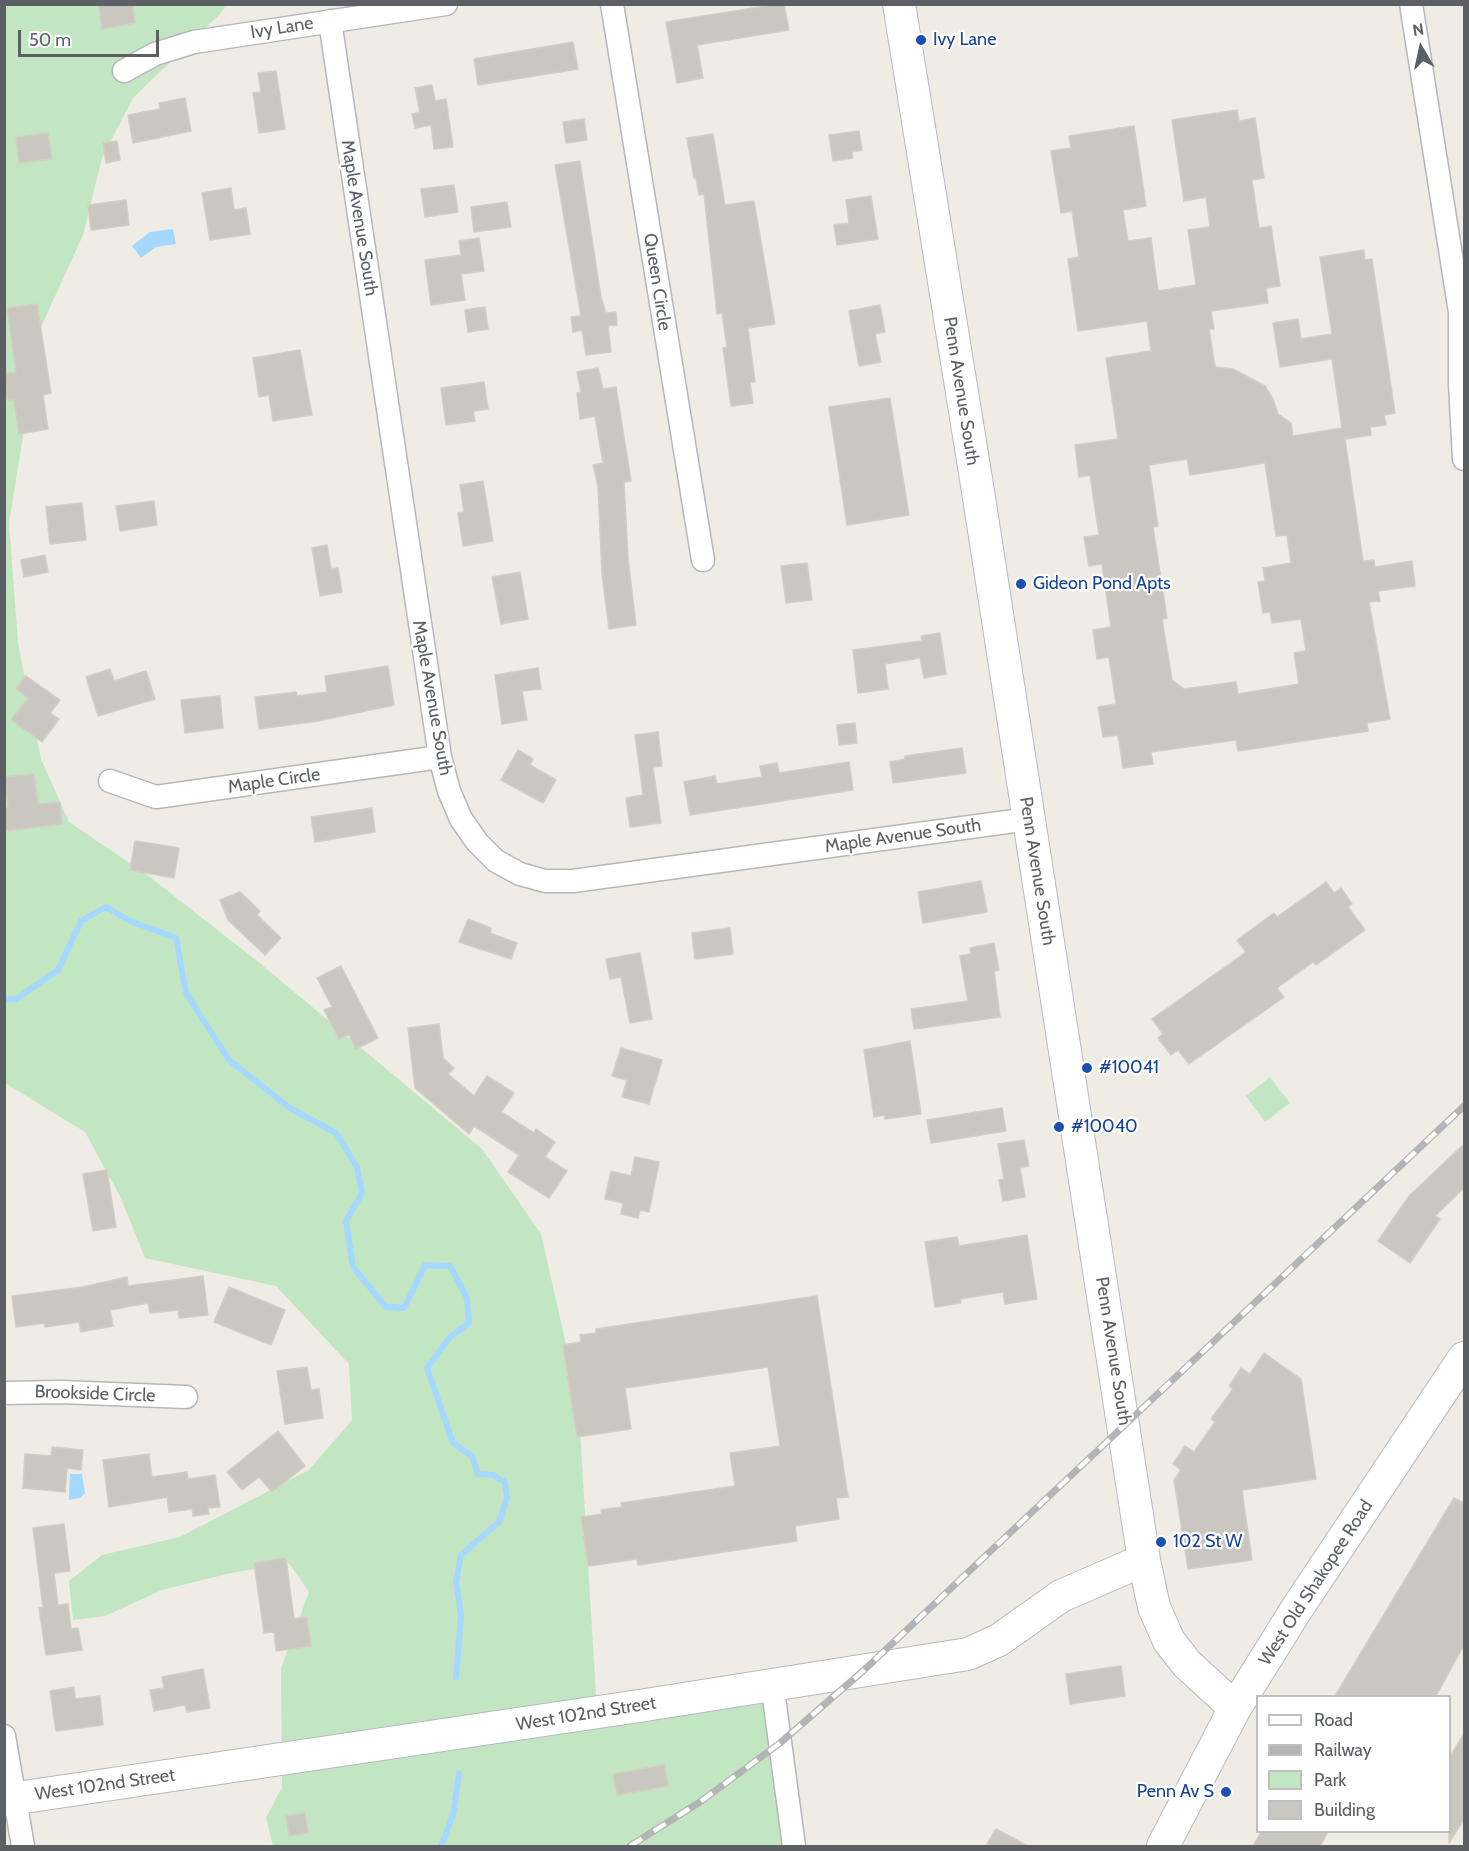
<!DOCTYPE html>
<html>
<head>
<meta charset="utf-8">
<style>
	body { margin:0 }
	#map { position:relative; width:1469px; height:1851px; overflow:hidden; background:#eeece4; font-family:Cabin,sans-serif }
	canvas { display:block }
	.frame { position:absolute; inset:0; border:6px solid #5c6065; pointer-events:none }
	.legend { position:absolute; left:1256px; top:1695px; width:195px; height:138px; box-sizing:border-box; background:#fff; border:2px solid #bebfc1; margin:0; padding:8px 10px; list-style:none; font-size:18px; color:#5c6065 }
	.legend li { display:flex; align-items:center; gap:12px; height:30px }
	.legend b { width:30px; border:2px solid #bebfc1 }
	.north { position:absolute; left:1391px; top:18px; width:60px; height:60px; -webkit-text-stroke:4px #fff; paint-order:stroke; rotate:351deg; font-size:16px; font-weight:700; line-height:24px; text-align:center; color:#5c6065 }
	.north::after { content:''; display:block; margin:auto; width:21px; height:27px; background:#5c6065; clip-path:polygon(50% 0,100% 100%,50% 72%,0 100%) }
	.scale { position:absolute; left:18px; top:30px; width:141px; height:27px; box-sizing:border-box; border:3px solid #5c6065; border-top:0; padding-left:8px; font-size:18px; line-height:21px; white-space:nowrap; color:#5c6065; -webkit-text-stroke:4px #fff; paint-order:stroke }
</style>
</head>
<body>
<div id="map">
<canvas width="1469" height="1851"></canvas>
<div class="frame"></div>
<ul class="legend">
<li><b style="height:8px;background:#fff"></b>Road</li>
<li><b style="height:8px;background:#b3b4b5"></b>Railway</li>
<li><b style="height:16px;background:#c2e6c1"></b>Park</li>
<li><b style="height:16px;background:#cac7c1"></b>Building</li>
</ul>
<div class="north">N</div>
<div class="scale">50 m</div>
</div>
<script>
const g = document.querySelector('canvas').getContext('2d');
g.lineJoin = 'round';
function paint(path, color) { g.fillStyle = color; g.fill(path, 'evenodd'); }
const poly = rows => new Path2D(rows.map(r => 'M' + r).join(''));
function stroke(path, color, width, dash) { g.strokeStyle = color; g.lineWidth = width; g.lineCap = dash ? 'butt' : 'round'; g.setLineDash(dash || []); g.stroke(path); }
function label(font, color, halo, rows, align = 'center') {
  g.font = font + ' Cabin,sans-serif'; g.lineWidth = 4.5; g.setLineDash([]); g.textBaseline = 'middle'; g.strokeStyle = halo; g.fillStyle = color; for (const [text, x, y, turn = 0] of rows) {
    g.save(); g.translate(x, y); g.rotate((+turn || 0) * Math.PI / 180); g.textAlign = isNaN(turn) ? turn : align; if (halo) g.strokeText(text, 0, 0); g.fillText(text, 0, 0); g.restore();
  }
}
const green = poly([
	[4,5,226,5,220,14,133,98,102,158,83,235,20,373,23,436,9,523,18,643,41,759,69,822,150,877,262,965,482,1149,541,1234,578,1397,598,1729,774,1700,798,1846,273,1846,266,1818,282,1787,281,1668,309,1592,289,1563,231,1573,162,1590,105,1616,73,1620,69,1581,102,1555,180,1537,309,1470,352,1420,349,1364,276,1286,145,1258,120,1196,85,1132,5,1083],
	[1270,1077,1290,1103,1265,1122,1246,1096]
]);
const water = poly([
	[173,229,176,244,156,247,141,258,132,246,150,232],
	[70,1474,82,1474,85,1493,80,1498,69,1500]
]);
const stream = poly([
	[4,1000,16,999,58,970,81,921,106,907,130,921,176,938,186,993,229,1060,290,1108,336,1133,357,1167,362,1193,346,1221,353,1267,386,1307,404,1308,425,1265,450,1266,467,1298,469,1323,450,1337,427,1368,453,1443,472,1456,478,1474,493,1475,505,1482,507,1498,499,1522,461,1555,456,1582,461,1615,456,1677],
	[441,1846,453,1815,459,1773]
]);
const building = poly([
	[99,4,132,4,135,23,102,29,99,4],
	[778,4,784,4,789,30,697,45,703,78,677,83,666,22,778,4],
	[573,42,578,69,478,85,474,59,573,42],
	[276,71,285,129,259,133,253,93,261,92,258,73,276,71],
	[432,85,435,101,446,99,453,147,434,149,431,125,415,128,412,114,420,112,415,88,432,85],
	[185,98,191,131,133,143,128,115,160,109,159,103,185,98],
	[1237,110,1239,121,1255,118,1264,178,1252,180,1259,228,1271,226,1280,286,1266,288,1268,303,1211,311,1214,329,1209,329,1215,367,1233,369,1265,386,1273,399,1278,414,1291,423,1293,436,1342,428,1332,359,1280,367,1273,323,1298,319,1301,339,1332,334,1320,257,1364,250,1365,260,1372,259,1395,413,1384,415,1386,425,1370,427,1371,435,1345,439,1363,561,1374,560,1375,567,1412,561,1415,586,1378,591,1380,601,1369,602,1390,719,1367,723,1368,731,1238,751,1236,740,1151,752,1153,764,1123,768,1118,735,1103,737,1098,707,1116,704,1109,657,1097,659,1093,630,1111,627,1102,564,1089,566,1084,537,1099,535,1090,475,1079,477,1075,445,1118,439,1106,358,1151,351,1147,321,1078,331,1068,259,1079,257,1072,211,1061,213,1051,151,1071,148,1069,136,1134,126,1146,206,1123,210,1128,241,1151,238,1158,291,1196,285,1188,230,1210,227,1206,197,1184,201,1172,120,1237,110],
	[1187,459,1190,475,1265,463,1276,536,1287,535,1291,563,1263,568,1265,581,1258,582,1263,613,1270,612,1272,623,1301,619,1306,651,1294,653,1299,684,1238,694,1236,682,1184,689,1172,680,1162,619,1167,618,1153,527,1158,526,1149,465,1187,459],
	[584,119,587,140,566,143,563,122,584,119],
	[859,131,862,150,852,152,853,158,833,161,829,135,859,131],
	[48,133,52,159,19,163,16,137,48,133],
	[713,134,725,205,754,201,775,324,748,328,755,382,750,382,753,403,731,406,723,348,727,347,722,313,717,314,704,194,699,195,696,178,694,178,687,138,713,134],
	[117,141,120,160,106,163,103,143,117,141],
	[580,161,601,297,606,313,616,312,617,325,608,326,611,352,586,355,582,330,573,332,571,317,581,316,555,165,580,161],
	[454,185,458,212,425,217,421,189,454,185],
	[231,188,234,210,246,208,250,234,210,240,202,193,231,188],
	[871,196,878,239,837,245,834,225,849,223,846,200,871,196],
	[126,200,129,225,91,230,88,205,126,200],
	[507,202,511,227,474,232,471,207,507,202],
	[479,238,484,271,461,274,465,300,431,305,425,260,461,255,459,241,479,238],
	[37,304,51,393,43,395,48,429,19,434,14,400,7,400,4,383,4,373,16,372,7,308,37,304],
	[880,305,885,332,875,334,881,362,859,366,849,311,880,305],
	[485,307,488,329,468,332,465,310,485,307],
	[300,350,312,415,273,421,269,395,259,397,253,358,300,350],
	[598,368,603,389,616,387,631,481,624,482,628,558,636,625,609,629,602,574,598,486,593,465,603,463,595,416,580,419,577,393,581,392,577,372,598,368],
	[484,382,488,409,473,411,475,421,446,425,441,388,484,382],
	[890,398,909,515,847,525,829,407,890,398],
	[483,481,493,541,463,546,458,513,464,512,460,485,483,481],
	[154,501,157,525,120,531,116,506,154,501],
	[82,503,86,540,50,544,46,507,82,503],
	[327,545,331,569,338,568,342,592,320,596,312,548,327,545],
	[45,555,48,572,24,577,21,560,45,555],
	[807,563,812,600,786,603,781,566,807,563],
	[520,572,528,619,501,624,492,577,520,572],
	[940,633,946,674,924,678,920,658,885,664,888,689,858,693,853,650,922,641,921,636,940,633],
	[388,666,394,705,318,721,259,729,255,697,296,692,297,696,327,692,325,676,388,666],
	[538,668,541,689,522,691,527,720,502,724,495,675,538,668],
	[110,669,114,681,146,671,155,699,98,716,86,677,110,669],
	[26,676,60,700,50,713,59,719,42,742,11,720,28,698,16,689,26,676],
	[220,696,223,728,185,733,181,700,220,696],
	[855,723,857,743,839,745,837,725,855,723],
	[658,732,662,766,653,767,661,823,630,827,626,798,643,795,635,735,658,732],
	[962,748,966,773,893,783,890,762,905,759,905,756,962,748],
	[518,750,533,759,530,765,556,780,543,803,501,780,518,750],
	[849,762,853,790,690,815,684,782,715,776,717,784,762,777,760,766,777,763,779,773,849,762],
	[34,774,38,804,60,802,62,824,4,831,4,807,8,807,5,777,34,774],
	[372,808,375,832,315,842,311,817,372,808],
	[135,841,179,848,174,878,130,870,135,841],
	[981,881,987,912,923,923,918,892,981,881],
	[1326,882,1334,893,1341,888,1352,904,1348,907,1365,930,1316,965,1313,962,1277,988,1284,997,1189,1064,1178,1050,1171,1055,1158,1038,1163,1034,1152,1019,1246,952,1237,940,1274,913,1277,917,1326,882],
	[240,892,260,911,257,915,281,938,265,955,228,920,220,900,240,892],
	[468,919,491,928,490,933,517,943,511,959,459,942,468,919],
	[730,928,733,954,695,959,692,933,730,928],
	[994,943,999,970,994,971,1000,1017,914,1029,911,1009,968,1001,960,956,971,954,970,948,994,943],
	[640,953,652,1019,630,1023,621,977,610,979,606,959,640,953],
	[341,966,378,1038,356,1049,349,1034,339,1039,324,1010,332,1007,317,978,341,966],
	[439,1024,443,1058,454,1068,448,1074,474,1096,487,1076,514,1093,501,1112,534,1133,536,1129,555,1142,545,1157,567,1171,549,1198,508,1172,519,1155,474,1126,469,1134,415,1088,408,1028,439,1024],
	[910,1041,921,1114,885,1119,884,1115,874,1117,864,1050,910,1041],
	[621,1048,662,1060,649,1104,622,1097,627,1080,612,1076,621,1048],
	[1002,1108,1006,1131,931,1143,927,1120,1002,1108],
	[1024,1140,1029,1166,1020,1168,1025,1197,1003,1201,999,1180,1004,1179,998,1144,1024,1140],
	[1464,1144,1464,1188,1435,1216,1440,1219,1410,1263,1378,1241,1409,1196,1464,1144],
	[635,1157,659,1162,649,1212,640,1210,638,1218,621,1214,623,1203,605,1199,611,1171,631,1176,635,1157],
	[107,1170,116,1227,93,1231,83,1174,107,1170],
	[1027,1235,1037,1299,1005,1304,1003,1292,960,1299,961,1303,935,1307,925,1242,957,1237,959,1246,1027,1235],
	[203,1276,208,1315,179,1318,178,1310,150,1313,148,1303,110,1310,113,1326,81,1332,79,1322,45,1327,44,1323,16,1327,12,1296,83,1287,127,1277,128,1286,203,1276],
	[229,1287,285,1310,271,1345,214,1322,229,1287],
	[817,1296,848,1497,836,1498,839,1519,795,1526,797,1541,638,1565,637,1559,588,1566,581,1517,602,1514,601,1510,622,1507,621,1503,735,1486,730,1453,780,1446,768,1367,625,1388,631,1429,577,1437,563,1345,581,1342,580,1335,596,1333,596,1329,817,1296],
	[1264,1353,1301,1379,1316,1479,1242,1490,1252,1560,1188,1569,1174,1480,1181,1470,1173,1464,1185,1446,1194,1452,1215,1422,1211,1419,1233,1389,1229,1386,1241,1368,1250,1374,1264,1353],
	[307,1367,311,1390,319,1389,323,1418,285,1424,277,1371,307,1367],
	[278,1431,305,1466,272,1492,259,1477,242,1490,227,1472,278,1431],
	[52,1447,83,1450,81,1470,67,1468,65,1492,23,1488,25,1454,51,1456,52,1447],
	[149,1454,152,1477,187,1472,188,1479,215,1475,220,1507,208,1508,209,1514,193,1516,192,1509,169,1512,167,1497,109,1507,103,1460,149,1454],
	[1454,1498,1464,1503,1464,1645,1436,1696,1335,1696,1454,1498],
	[64,1524,70,1571,54,1573,58,1605,68,1604,71,1629,78,1628,82,1650,46,1655,39,1608,43,1608,33,1528,64,1524],
	[286,1558,294,1619,307,1617,311,1646,276,1651,274,1632,264,1633,254,1563,286,1558],
	[1121,1666,1125,1696,1070,1704,1066,1674,1121,1666],
	[203,1669,210,1708,187,1712,185,1705,154,1711,150,1690,164,1688,162,1677,203,1669],
	[74,1687,75,1699,100,1696,103,1725,56,1731,50,1691,74,1687],
	[1464,1734,1464,1819,1449,1843,1449,1758,1464,1734],
	[664,1765,668,1786,617,1795,613,1774,664,1765],
	[305,1813,308,1833,289,1836,286,1816,305,1813],
	[996,1829,1028,1846,986,1846,996,1829],
	[1261,1832,1328,1832,1320,1846,1253,1846,1261,1832]
]);
const street = poly([
	[612,4,703,560],
	[1411,4,1460,312,1460,384,1464,459],
	[330,21,440,757,449,791,461,819,477,842,496,861,520,874,545,881,573,881,1029,819],
	[124,71,155,54,194,42,446,4],
	[110,781,156,797,440,757],
	[4,1393,61,1392,186,1397],
	[772,1683,794,1846],
	[4,1736,23,1846]
]);
const secondary = poly([
	[899,4,977,485,1144,1560,1154,1607,1169,1641,1187,1664,1235,1708],
	[4,1800,639,1706,968,1654,999,1640,1061,1596,1144,1560],
	[1163,1846,1235,1708,1296,1610,1464,1358]
]);
const rail = poly([
	[630,1846,700,1802,780,1743,863,1671,1464,1106]
]);
const markers = [
	[921,40,6,"#1a4fb4"],
	[1021,584,6,"#1a4fb4"],
	[1087,1068,6,"#1a4fb4"],
	[1059,1127,6,"#1a4fb4"],
	[1161,1542,6,"#1a4fb4"],
	[1226,1792,6,"#1a4fb4"]
];
const streetNames = [
	["Ivy Lane",282,28,-9],
	["Maple Avenue South",359,218,81],
	["Queen Circle",657,282,81],
	["Penn Avenue South",961,391,81],
	["Maple Avenue South",432,698,80],
	["Maple Circle",274,781,-8],
	["Maple Avenue South",903,836,-8],
	["Penn Avenue South",1037,871,81],
	["Penn Avenue South",1113,1351,81],
	["Brookside Circle",95,1394,2],
	["West Old Shakopee Road",1316,1583,-57],
	["West 102nd Street",586,1714,-9],
	["West 102nd Street",105,1785,-8]
];
const transitNames = [
	["Ivy Lane",933,40],
	["Gideon Pond Apts",1033,584],
	["#10041",1099,1068],
	["#10040",1071,1127],
	["102 St W",1173,1542],
	["Penn Av S",1214,1792,"right"]
];
paint(green, '#c2e6c1');
paint(water, '#a5d8fe');
stroke(stream, '#a5d8fe', 6);
paint(building, '#cac7c1');
stroke(building, '#d3cec3', 1.5);
stroke(street, '#b5b7bb', 25);
stroke(secondary, '#b6b9be', 34);
stroke(street, '#fff', 22);
stroke(secondary, '#fff', 32);
stroke(rail, '#b3b4b5', 7);
stroke(rail, '#fff', 4.5, [14]);
for (const [x, y, r, color] of markers) { const dot = new Path2D(); dot.arc(x, y, r, 0, 2 * Math.PI); g.fillStyle = color; g.fill(dot); stroke(dot, '#fff', 2); }
label('18px', '#5c6065', '#fff', streetNames);
label('18px', '#164399', '#fff', transitNames, 'left');
</script>
</body>
</html>
